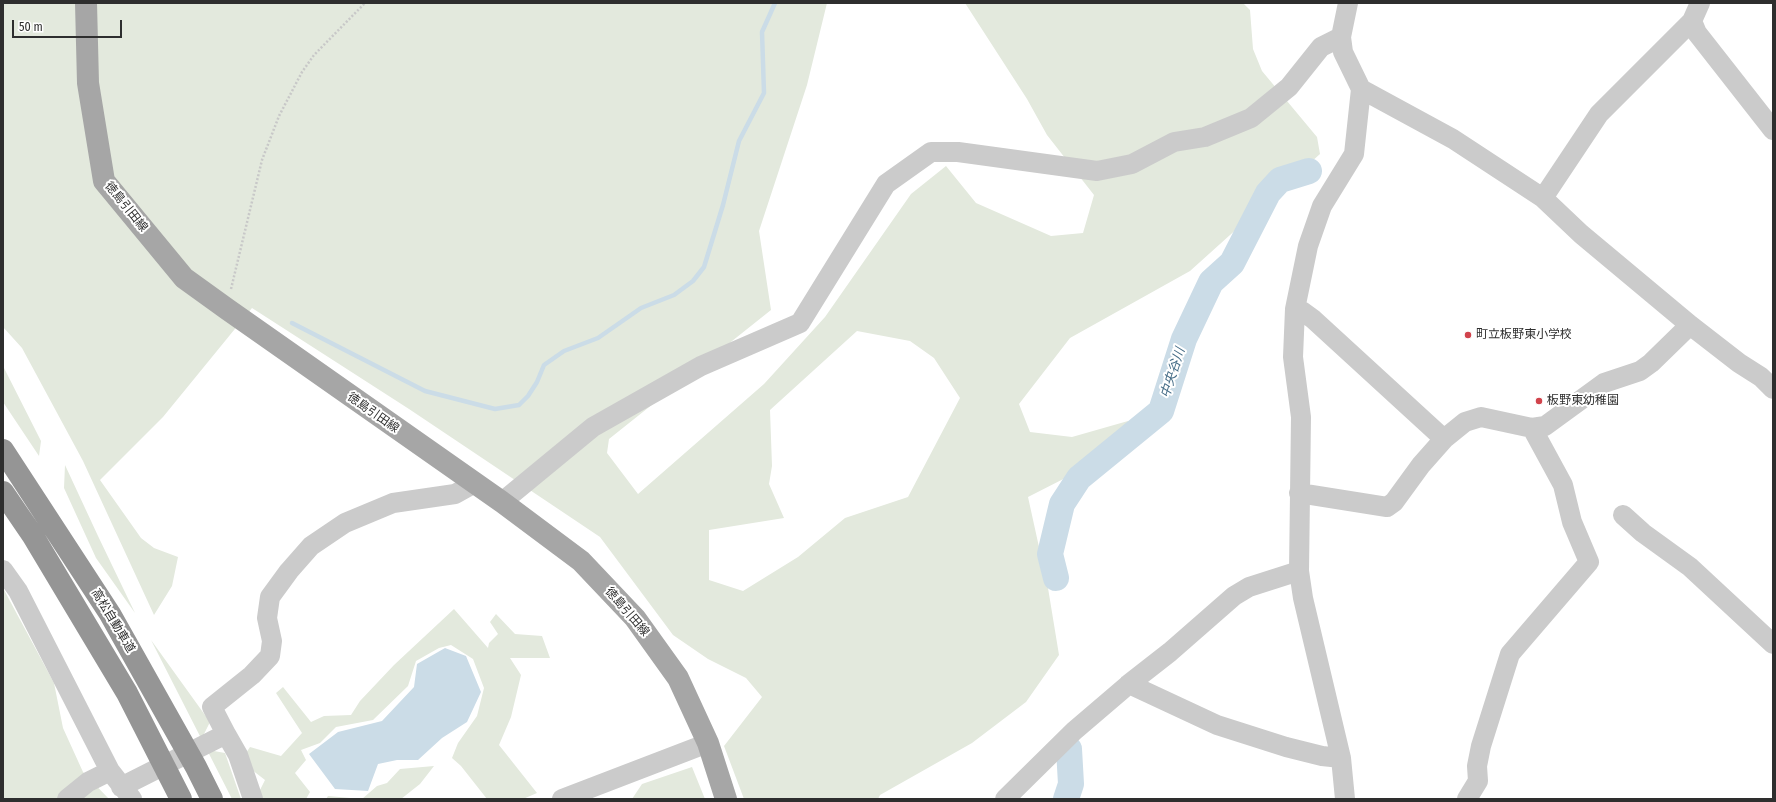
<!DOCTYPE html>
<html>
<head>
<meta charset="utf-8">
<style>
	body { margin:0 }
	#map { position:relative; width:1776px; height:802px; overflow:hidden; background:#fff; font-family:"Fira Sans Condensed",sans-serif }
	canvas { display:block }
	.frame { position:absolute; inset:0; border:4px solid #2e2e2e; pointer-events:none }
	.scale { position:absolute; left:12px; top:20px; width:110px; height:18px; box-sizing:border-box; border:2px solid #2e2e2e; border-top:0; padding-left:5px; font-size:12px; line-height:14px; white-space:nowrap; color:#2e2e2e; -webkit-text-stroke:3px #fff; paint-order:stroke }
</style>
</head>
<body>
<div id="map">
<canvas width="1776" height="802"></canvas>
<div class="frame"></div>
<div class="scale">50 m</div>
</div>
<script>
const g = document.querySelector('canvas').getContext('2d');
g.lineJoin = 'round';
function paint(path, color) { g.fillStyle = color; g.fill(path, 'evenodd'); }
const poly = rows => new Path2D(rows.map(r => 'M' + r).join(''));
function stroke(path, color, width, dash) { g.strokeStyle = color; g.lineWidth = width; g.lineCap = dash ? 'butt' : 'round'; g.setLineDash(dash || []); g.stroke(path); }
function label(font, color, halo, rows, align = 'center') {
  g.font = font + ' "Fira Sans Condensed","Noto Sans JP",sans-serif'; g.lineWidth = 4; g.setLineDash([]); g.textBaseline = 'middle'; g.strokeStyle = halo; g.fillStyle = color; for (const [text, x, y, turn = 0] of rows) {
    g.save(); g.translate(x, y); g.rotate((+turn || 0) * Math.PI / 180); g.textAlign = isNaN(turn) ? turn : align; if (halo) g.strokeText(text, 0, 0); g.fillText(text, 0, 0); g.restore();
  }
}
const green = poly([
	[3,3,827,3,807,85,759,231,771,310,609,439,607,453,638,494,764,384,825,317,911,194,946,166,976,203,1051,236,1083,233,1094,195,1047,135,1027,99,965,3,1243,3,1250,10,1253,49,1262,71,1317,137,1320,154,1190,271,1070,338,1019,404,1030,432,1072,437,1128,421,1134,443,1028,497,1048,588,1059,655,1026,702,972,743,880,795,878,799,744,799,724,746,762,697,746,678,708,659,673,635,600,537,409,409,252,308,163,417,100,480,141,538,154,548,178,557,172,586,154,615,83,461,22,348,3,327],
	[857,331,910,341,934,358,960,398,908,497,845,518,798,557,743,591,709,580,709,530,784,518,769,484,772,466,770,410],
	[3,366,41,441,39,456,3,402],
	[65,465,98,536,135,613,96,558,64,488],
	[3,588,54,683,63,728,83,772,109,799,3,799],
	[454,609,488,648,489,643,498,634,490,622,496,614,515,634,542,636,550,658,510,658,521,675,511,717,499,745,537,793,523,799,487,799,461,766,452,758,458,743,477,716,484,688,473,659,451,645,439,648,416,661,408,686,373,720,336,727,320,743,301,750,306,760,295,773,310,792,306,799,261,799,260,790,265,780,247,766,246,753,250,747,281,756,302,733,276,693,283,687,311,722,324,716,351,715,360,701,394,665],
	[151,640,210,722,204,734,214,751,225,753,241,799,232,799],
	[434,766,420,784,401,799,326,799,328,796,362,799,377,786,387,783,400,769],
	[692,767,705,799,632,799,642,784]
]);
const water = poly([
	[445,648,466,656,481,692,467,722,442,738,418,760,397,760,378,764,368,791,335,789,309,754,338,732,382,721,414,687,417,664]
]);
const stream = poly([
	[292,323,425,391,495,409,519,405,528,396,537,382,544,365,564,351,598,338,641,308,674,295,693,281,704,267,723,205,739,141,764,93,762,32,775,3]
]);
const river = poly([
	[1056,578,1050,554,1062,504,1079,478,1161,411,1184,339,1211,282,1232,263,1268,193,1280,180,1309,171],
	[1066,799,1071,784,1069,749]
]);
const path = poly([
	[231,289,262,160,279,116,302,72,314,55,365,3]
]);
const minor = poly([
	[1692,21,1697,33,1773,130],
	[1341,37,1343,52,1361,89,1453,139,1543,198,1581,234,1690,325,1739,363,1761,377,1773,389],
	[1543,198,1599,114,1692,21,1700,3],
	[1295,309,1302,311,1313,319,1444,439,1421,465,1394,502,1387,507,1299,493],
	[1444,439,1465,422,1481,417,1532,428,1545,426,1604,383,1640,371,1651,363,1690,325],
	[502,502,593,427,701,366,800,323,886,184,931,152,958,152,1097,171,1132,164,1174,142,1205,137,1251,118,1289,87,1321,47,1341,37,1348,3],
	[1623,515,1643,533,1690,567,1773,644],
	[3,570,18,591,110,771,132,799],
	[1129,684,1217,725,1286,747,1322,756,1341,758],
	[226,734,238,755,253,799],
	[121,787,226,734,212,707,252,675,270,656,272,641,267,618,270,597,289,571,311,546,345,523,393,503,455,494,473,484],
	[67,799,88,782,110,771],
	[562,799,708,743],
	[1005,799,1074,731,1129,684,1170,652,1234,596,1249,587,1299,571],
	[1345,799,1341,758,1303,598,1299,571,1301,417,1293,357,1295,309,1308,246,1322,206,1354,154,1361,89],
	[1467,799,1478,781,1477,766,1481,746,1510,654,1589,562,1572,522,1563,485,1532,428]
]);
const major = poly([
	[86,3,88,83,104,181,184,278,227,309,502,502,581,561,635,618,678,678,708,743,726,799]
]);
const highway = poly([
	[3,450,110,614,196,767,212,799],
	[3,492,33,536,127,693,181,799]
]);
const markers = [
	[1468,335,4,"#d1434c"],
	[1539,401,4,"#d1434c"]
];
const streetNames = [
	["徳島引田線",126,207,51],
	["徳島引田線",373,413,35],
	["徳島引田線",627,612,49],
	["高松自動車道",113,621,59]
];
const poiNames = [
	["町立板野東小学校",1476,335],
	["板野東幼稚園",1547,401]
];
const waterNames = [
	["中央谷川",1173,373,-72]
];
paint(green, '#e3e9dd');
paint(water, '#cbdce7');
stroke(stream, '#cbdce7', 4.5);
stroke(river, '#cbdce7', 26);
stroke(path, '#c8c8c8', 2.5, [2, 2]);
stroke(minor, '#cbcbcb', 20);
stroke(major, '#a6a6a6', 22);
stroke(highway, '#959595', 22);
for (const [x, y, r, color] of markers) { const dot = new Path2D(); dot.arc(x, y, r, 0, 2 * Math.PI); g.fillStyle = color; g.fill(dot); stroke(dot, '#fff', 1.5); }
label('12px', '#2e2e2e', '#fff', streetNames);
label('12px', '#2e2e2e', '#fff', poiNames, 'left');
label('italic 13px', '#456c86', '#fff', waterNames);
</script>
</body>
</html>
